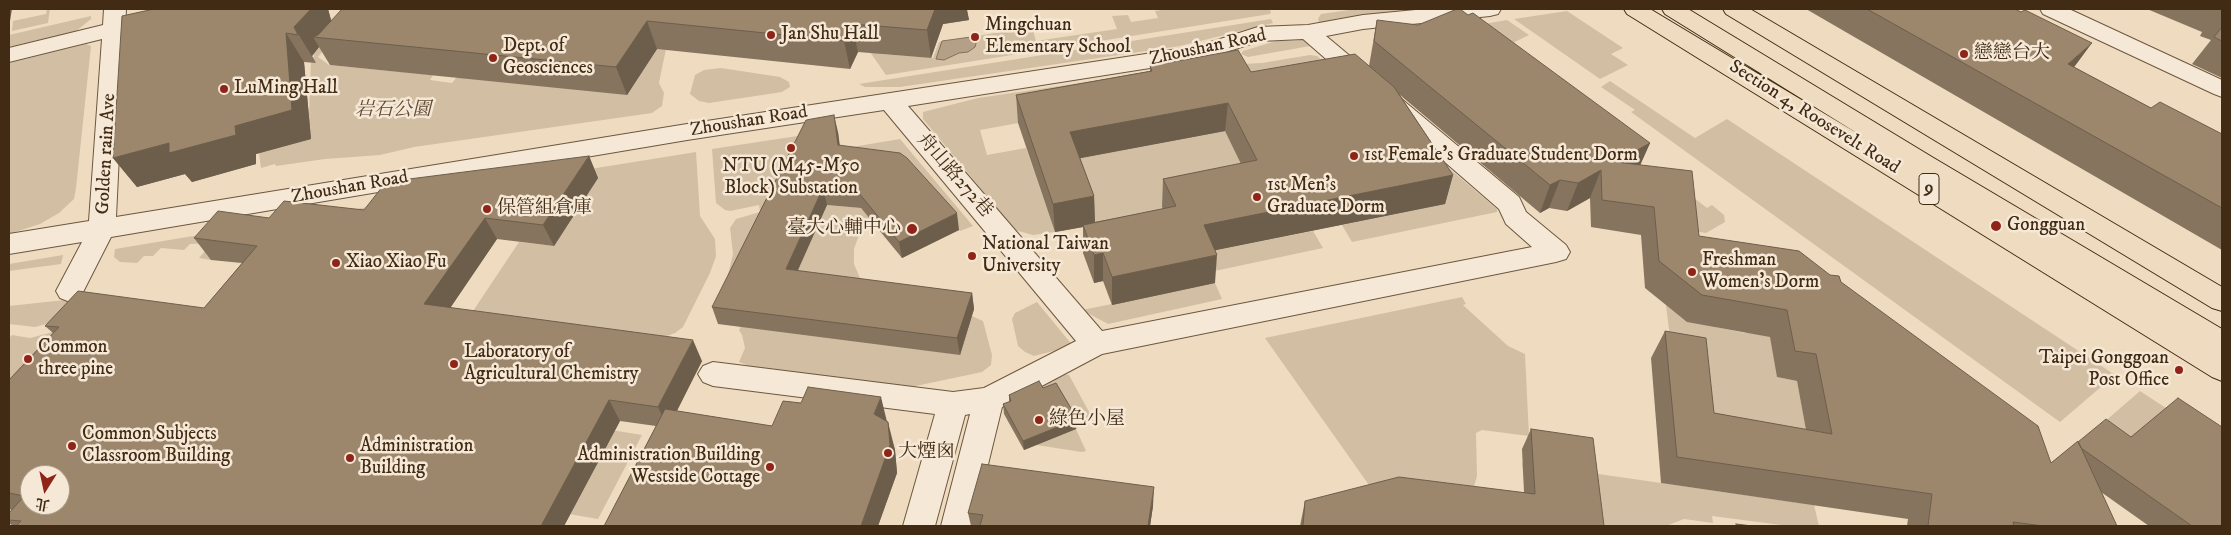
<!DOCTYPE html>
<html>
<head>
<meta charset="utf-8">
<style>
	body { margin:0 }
	#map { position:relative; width:2231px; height:535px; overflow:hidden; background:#efdcc0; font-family:"IM FELL DW Pica","Noto Serif TC",serif }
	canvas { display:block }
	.frame { position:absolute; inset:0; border:10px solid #422b14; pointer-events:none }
	.north { position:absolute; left:20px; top:465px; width:50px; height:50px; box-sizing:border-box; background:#f5e8d6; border:1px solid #ad9c88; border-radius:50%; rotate:190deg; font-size:14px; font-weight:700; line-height:20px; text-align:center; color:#422b14 }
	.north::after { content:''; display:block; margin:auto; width:18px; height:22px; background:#8f2418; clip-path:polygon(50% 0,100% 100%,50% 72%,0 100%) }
</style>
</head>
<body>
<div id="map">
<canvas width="2231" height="535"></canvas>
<div class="frame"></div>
<div class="north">北</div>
</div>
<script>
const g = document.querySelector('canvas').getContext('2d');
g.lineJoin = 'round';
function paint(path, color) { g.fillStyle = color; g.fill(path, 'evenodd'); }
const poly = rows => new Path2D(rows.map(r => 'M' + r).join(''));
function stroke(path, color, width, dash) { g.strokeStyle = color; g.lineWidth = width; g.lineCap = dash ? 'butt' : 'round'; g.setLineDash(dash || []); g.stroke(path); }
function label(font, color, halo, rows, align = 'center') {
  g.font = font + ' "IM FELL DW Pica","Noto Serif TC",serif'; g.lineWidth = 5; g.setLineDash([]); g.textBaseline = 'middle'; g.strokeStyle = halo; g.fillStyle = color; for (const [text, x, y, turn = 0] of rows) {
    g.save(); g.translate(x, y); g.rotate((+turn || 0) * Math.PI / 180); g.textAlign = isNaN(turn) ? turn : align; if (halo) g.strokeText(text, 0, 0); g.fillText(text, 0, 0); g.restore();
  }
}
const green = poly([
	[47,9,50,9,48,23,12,31,13,21,46,14],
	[1168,9,1269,9,1271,12,1270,14,886,75,863,42,881,54,933,58,939,42,1032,27,1036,41,1117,29,1112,16,1128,15,1131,22,1158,18,1155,11],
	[1356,9,1423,9,1327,24,1319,22,1318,19,1321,14],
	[1567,11,1623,48,1611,54,1628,65,1600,79,1514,19],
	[91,16,91,19,75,32,9,47,9,35],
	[1271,19,1273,23,1180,46,900,87,865,87,859,84],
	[1507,20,1529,35,1496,51,1473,26],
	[333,38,318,57,329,65,433,75,430,80,452,83,456,78,660,43,667,44,659,83,664,93,662,106,652,113,414,147,380,155,325,159,276,166,275,164,261,168,259,153,311,139,309,117,311,58,314,57,312,43],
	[1308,40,1312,44,1310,46,1248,57,1241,54,1243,51,1276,41],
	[86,44,91,46,76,188,74,199,59,213,40,224,9,234,9,63],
	[1310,55,1317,56,1398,125,1151,99,980,130,987,155,1026,148,1055,232,1033,235,1015,230,923,119,923,112,978,98,1168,70,1223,65,1262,63],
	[721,68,780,77,789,82,790,87,782,92,709,103,699,101,690,94,695,75,704,70],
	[1610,81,1695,138,1727,119,2115,375,2060,422,1631,112,1635,110,1601,87],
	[1216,113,1236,152,1260,176,1162,207,1174,235,1104,249,1071,160,1171,141],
	[837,130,840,149,900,139,973,226,960,231,914,180,804,157,741,277,728,275,733,254,730,228,736,219,760,212,759,205,730,211,725,210,716,203,712,149],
	[1418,142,1497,209,1497,212,1352,242,1342,225,1445,204],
	[696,152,700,216,715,239,716,256,710,273,683,327,675,333,664,337,473,311,519,242,554,246,410,198],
	[1658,170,1707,208,1712,205,1724,215,1725,222,1706,233,1682,229],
	[386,204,365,235,235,233,211,260,199,258,212,243,190,244,184,250,161,248,153,256,144,256,137,263,120,262,114,257,115,249],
	[827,205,861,208,873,222,859,235,854,249,854,264,860,278,873,289,932,297,951,290,974,309,791,286],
	[1313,231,1323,248,1210,272,1202,253],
	[63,255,61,264,9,271,9,264],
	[1215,283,1222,299,1108,324,1082,310],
	[1462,297,1466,304,1463,305,1508,346,1525,354,1529,436,1482,430,1476,433,1477,476,1473,490,1376,495,1265,338],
	[74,299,68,318,35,327,9,324,9,306],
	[1037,302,1073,346,1034,356,1025,352,1018,346,1012,319,1015,313],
	[1666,305,1713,313,1715,327,1745,333,1787,325,1777,377,1797,381,1812,460,1682,437],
	[972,316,983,321,992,355,991,365,982,372,911,387,752,367,739,362,745,348,742,335,739,330,741,326],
	[72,327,15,380,9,379,9,338,12,335,30,338],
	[1062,374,1069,375,1094,421,1076,429,1086,451,1082,452,1036,445,1035,390],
	[2140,391,2222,445,2125,443,2088,436],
	[611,430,642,435,598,519,569,514],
	[1522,463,1814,505,1819,526,1823,526,1789,526,1712,516,1713,523,1684,519,1666,526,1590,526,1524,483]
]);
const water = poly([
	[978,36,975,47,968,52,959,53,944,60,936,59,942,41,978,36]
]);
const minor = poly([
	[104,9,126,9,116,217,687,124,1198,46,1258,27,1308,25,1363,15,1426,9,1501,9,1498,14,1490,16,1363,29,1326,36,1519,197,1526,212,1566,245,1570,252,1566,259,1556,262,1102,354,1002,407,973,526,941,526,970,414,965,415,935,526,903,526,935,414,713,386,703,382,698,374,703,366,713,362,953,392,984,388,1076,341,884,110,687,140,111,237,80,298,70,302,60,298,56,291,82,242,9,254,9,234,89,221,102,39,9,62,9,48,103,25,104,9],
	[1303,39,1499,209,1506,224,1532,247,1102,331,908,106,1201,60,1260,41,1303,39],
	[2040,9,2069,9,2222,80,2222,97,2214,94,2043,14,2040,9]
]);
const major = poly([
	[1624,9,1650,9,1865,138,1665,14,1662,9,1688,9,1932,157,2222,329,2222,381,2212,377,1627,14,1624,9],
	[1723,9,1750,9,2222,287,2222,311,2212,308,1726,14,1723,9]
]);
const wall = poly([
	[154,9,328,9,331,20,967,10,969,20,943,24,931,58,858,52,850,69,657,49,627,95,330,65,319,47,312,56,316,63,304,62,311,139,256,154,256,164,192,182,185,174,137,187,113,158],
	[1806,9,2015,9,2074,67,2151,108,2222,134,2222,250],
	[2147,9,2222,9,2222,78,2192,64,2211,40,2200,36,2202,32],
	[1377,20,1650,143,1640,165,1699,236,1841,282,2051,463,2078,442,2222,526,2149,526,2101,492,2117,526,1907,526,1908,519,1661,483,1651,358,1665,331,1714,413,1806,430,1797,381,1777,377,1770,337,1687,322,1645,288,1641,235,1591,227,1590,198,1567,211,1549,208,1540,213,1400,95,1453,175,1445,204,1215,250,1215,283,1112,305,1103,281,1094,283,1083,253,1083,227,1055,232,1018,123,1016,95,1150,71,1150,66,1251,72,1369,66],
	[1225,131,1241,164,1163,179,1162,207,1163,209,1095,222,1094,196,1080,158],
	[838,132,839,145,959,230,902,258,861,208,827,205,797,271,972,293,974,309,960,355,718,324,712,307],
	[589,156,598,178,554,246,497,239,450,308,702,361,677,411,772,426,886,421,895,450,897,473,878,526,604,526,656,426,620,421,564,526,13,526,9,523,9,513,12,510,9,509,9,380,53,333,45,326,204,308,242,263,211,260,194,238,269,218,364,210],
	[1043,388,1072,410,1072,414,1076,429,1024,450,1004,414,1003,404,1009,402,1009,395],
	[1531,429,1604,526,1300,526,1305,501,1524,492,1522,449],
	[1153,506,1150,526,971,526,968,513]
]);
const shadedWall = poly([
	[9,9,12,9,9,27],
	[311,9,328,9,334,31,313,37,319,47,312,56,316,63,294,27],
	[935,9,978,9,967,10,969,20,943,24,931,58,927,30],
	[647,21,657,49,627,95,616,67],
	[852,24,858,52,850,69,844,41],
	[286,33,304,62,311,139,256,154,256,164,192,182,185,174,137,187,113,158,235,126],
	[2092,43,2072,70,2068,64],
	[1228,103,1225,131,1071,160,1070,132],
	[834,115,838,132,842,161,838,145],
	[1650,143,1638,170,1616,162],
	[589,156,598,178,554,246,543,225],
	[1601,170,1590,198,1567,211,1578,183],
	[1453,175,1445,204,1202,253,1204,225],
	[1560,180,1549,208,1540,213,1550,185],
	[823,188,827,205,791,286,786,269],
	[1094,196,1095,225,1083,225,1083,227,1055,232,1053,204],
	[957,213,959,230,902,258,899,242],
	[485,218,497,239,438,326,424,304],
	[1103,253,1103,281,1094,283,1094,255],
	[1217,255,1215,283,1112,305,1112,277],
	[972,293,974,309,960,355,957,338],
	[693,340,702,361,668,428,658,407],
	[881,397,888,426,874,414],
	[609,400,620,421,564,526,541,526],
	[1075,420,1076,429,1024,450,1023,441],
	[888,422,895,450,897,473,878,526,861,526],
	[1154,487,1153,506,1150,526,1148,526]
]);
const building = poly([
	[154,9,311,9,294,27,298,35,286,33,292,110,235,126,236,135,169,153,169,143,113,158,122,16,154,9],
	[342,9,935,9,927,30,852,24,844,41,647,21,616,67,313,37,318,35,342,9],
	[1457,9,1460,9,1468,15,1473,13,1650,143,1616,162,1692,171,1699,236,1799,251,1830,275,1839,276,1841,282,2038,426,2051,463,2078,441,2117,526,2043,526,2013,522,2014,526,1928,526,1932,494,1677,457,1665,331,1706,338,1714,413,1832,434,1816,354,1795,351,1787,310,1702,295,1659,261,1654,207,1602,200,1601,170,1578,183,1560,180,1550,185,1374,41,1377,20,1418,25,1457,9],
	[1867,9,2015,9,2021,12,2025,10,2092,43,2068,64,2151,108,2160,102,2222,134,2222,208,1867,9],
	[2222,27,2222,41,2214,37,2222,27],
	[1238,50,1251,72,1355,54,1394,87,1453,175,1204,225,1217,255,1112,277,1103,253,1094,255,1083,225,1176,206,1163,179,1257,160,1228,103,1070,132,1094,196,1053,204,1016,95,1152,71,1150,66,1238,50],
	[834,115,838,145,900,153,907,158,957,213,899,242,858,192,823,188,786,269,972,293,957,338,712,307,806,120,834,115],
	[589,156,543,225,485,218,424,304,693,340,658,407,609,400,541,526,16,526,21,521,9,520,9,513,24,496,9,493,9,380,59,327,45,326,78,291,204,308,257,246,194,238,218,211,269,218,284,201,364,210,386,182,589,156],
	[30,475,60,475,60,505,30,505,30,475],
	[1039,381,1043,388,1056,383,1072,410,1070,410,1075,420,1023,441,1003,404,1011,401,1009,395,1039,381],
	[808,387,881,397,874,414,888,422,890,445,861,526,604,526,665,409,772,426,783,401,801,403,808,387],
	[2178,398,2222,427,2222,526,2192,526,2081,448,2078,442,2106,419,2131,437,2178,398],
	[1531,429,1593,438,1604,526,1303,526,1305,501,1399,477,1535,494,1531,429],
	[982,464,1154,487,1148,526,980,526,983,515,968,513,982,464],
	[1736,524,1752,526,1737,526,1736,524]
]);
const markers = [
	[771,35,5,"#8f2418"],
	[975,37,5,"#8f2418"],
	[1964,54,5,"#8f2418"],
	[493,58,5,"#8f2418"],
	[224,89,5,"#8f2418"],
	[791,148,5,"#8f2418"],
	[1354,156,5,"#8f2418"],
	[1257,197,5,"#8f2418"],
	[487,209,5,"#8f2418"],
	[1996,226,6,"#8f2418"],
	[912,229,6,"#8f2418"],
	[972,256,5,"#8f2418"],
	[336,263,5,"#8f2418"],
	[1692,272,5,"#8f2418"],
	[28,359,5,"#8f2418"],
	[454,364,5,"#8f2418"],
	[2179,370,5,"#8f2418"],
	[1039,420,5,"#8f2418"],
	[72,446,5,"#8f2418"],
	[888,453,5,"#8f2418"],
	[350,458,5,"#8f2418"],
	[770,467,5,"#8f2418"]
];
const shields = [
	[1929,189,20]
];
const shieldNames = [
	["9",1929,189]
];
const poiNames = [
	["Mingchuan",985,26],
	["Elementary School",985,48],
	["Jan Shu Hall",781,35],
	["Dept. of",503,47],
	["Geosciences",503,69],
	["戀戀台大",1974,54],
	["LuMing Hall",234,89],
	["1st Female's Graduate Student Dorm",1364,156],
	["NTU (M45-M50",791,167,"center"],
	["Block) Substation",791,189,"center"],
	["1st Men's",1267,186],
	["Graduate Dorm",1267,208],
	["保管組倉庫",497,209],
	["Gongguan",2007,226],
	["臺大心輔中心",901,229,"right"],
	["National Taiwan",982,245],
	["University",982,267],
	["Freshman",1702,261],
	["Women's Dorm",1702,283],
	["Xiao Xiao Fu",346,263],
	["Common",38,348],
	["three pine",38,370],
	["Laboratory of",464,353],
	["Agricultural Chemistry",464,375],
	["Taipei Gonggoan",2169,359,"right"],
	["Post Office",2169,381,"right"],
	["綠色小屋",1049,420],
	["Common Subjects",82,435],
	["Classroom Building",82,457],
	["Administration",360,447],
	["Building",360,469],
	["大煙囪",898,453],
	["Administration Building",760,456,"right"],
	["Westside Cottage",760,478,"right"]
];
const streetNames = [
	["Zhoushan Road",1208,48,-12],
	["Section 4, Roosevelt Road",1814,118,32],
	["Zhoushan Road",749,122,-9],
	["Golden rain Ave",107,154,-87],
	["舟山路272巷",954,176,49],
	["Zhoushan Road",350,188,-10]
];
const parkNames = [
	["岩石公園",393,111]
];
paint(green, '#d2bea3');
paint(water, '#b4a086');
stroke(water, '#867158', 1);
stroke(minor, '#6d573f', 2);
stroke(major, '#422b14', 2);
paint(minor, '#f5e8d6');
paint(major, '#efdcc0');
paint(wall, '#86745e');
paint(shadedWall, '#6d5e4c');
paint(building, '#9c876d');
stroke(building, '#6d5e4c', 1);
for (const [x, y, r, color] of markers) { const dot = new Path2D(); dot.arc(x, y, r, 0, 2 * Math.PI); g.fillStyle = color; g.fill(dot); stroke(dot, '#f5e8d6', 2); }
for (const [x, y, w] of shields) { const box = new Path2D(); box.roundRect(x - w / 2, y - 15.5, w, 31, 4); g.fillStyle = '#f5e8d6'; g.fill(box); stroke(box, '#422b14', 1); }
label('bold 18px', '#422b14', null, shieldNames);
label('19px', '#422b14', '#f5e8d6', poiNames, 'left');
label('19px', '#422b14', '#f5e8d6', streetNames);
label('italic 19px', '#5f4831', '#f5e8d6', parkNames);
</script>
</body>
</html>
